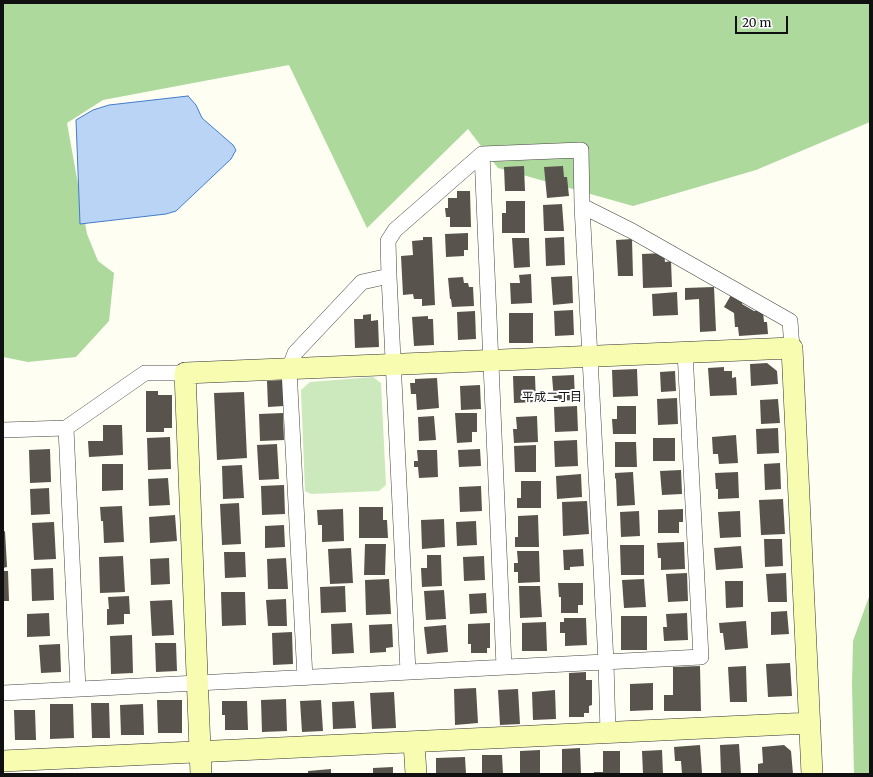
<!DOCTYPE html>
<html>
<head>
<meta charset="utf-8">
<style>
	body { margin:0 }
	#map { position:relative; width:873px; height:777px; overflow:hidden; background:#fffef3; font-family:Merriweather,serif }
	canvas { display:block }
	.frame { position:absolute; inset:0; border:4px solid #101010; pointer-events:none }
	.scale { position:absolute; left:735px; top:16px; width:53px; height:18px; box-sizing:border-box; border:2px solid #101010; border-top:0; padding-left:5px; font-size:12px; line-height:14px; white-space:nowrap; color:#101010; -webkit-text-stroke:3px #fff; paint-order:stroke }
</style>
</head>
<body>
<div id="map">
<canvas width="873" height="777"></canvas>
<div class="frame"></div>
<div class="scale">20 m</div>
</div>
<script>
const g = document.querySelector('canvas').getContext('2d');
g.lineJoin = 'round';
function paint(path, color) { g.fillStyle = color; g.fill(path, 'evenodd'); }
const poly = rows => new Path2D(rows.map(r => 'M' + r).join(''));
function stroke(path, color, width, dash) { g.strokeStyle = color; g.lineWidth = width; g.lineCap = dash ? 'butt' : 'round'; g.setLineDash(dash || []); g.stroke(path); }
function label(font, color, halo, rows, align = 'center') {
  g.font = font + ' Merriweather,"Noto Sans JP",serif'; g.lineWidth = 4; g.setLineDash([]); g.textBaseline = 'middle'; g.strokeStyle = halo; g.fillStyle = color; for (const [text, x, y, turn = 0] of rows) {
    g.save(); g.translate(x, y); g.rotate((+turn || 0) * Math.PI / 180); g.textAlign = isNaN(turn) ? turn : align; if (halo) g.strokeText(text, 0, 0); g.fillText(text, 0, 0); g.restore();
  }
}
const green = poly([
	[373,377,381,383,386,485,379,491,311,494,305,491,301,390,310,382]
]);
const forest = poly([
	[3,3,870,3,870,122,756,170,633,206,498,168,468,129,367,228,289,65,103,100,67,123,87,234,98,261,114,273,109,321,76,357,28,362,3,357],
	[870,594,870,774,854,774,852,685,853,641]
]);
const water = poly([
	[188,96,196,105,202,118,233,145,236,150,231,159,176,211,166,214,80,224,76,120,93,110,109,105,188,96]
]);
const building = poly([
	[524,166,525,191,505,191,504,167],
	[563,166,564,177,567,177,569,196,547,198,544,167],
	[457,191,470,191,471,227,450,227,450,217,446,217,445,208,448,208,448,198,457,198],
	[506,201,525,201,525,233,502,233,502,213,506,213],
	[562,204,564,231,544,231,543,205],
	[468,233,468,250,464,250,464,256,446,257,445,234],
	[423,237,432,237,435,305,422,306,422,299,414,299,413,294,403,295,401,256,413,255,412,241,423,240],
	[564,237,565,265,546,266,545,238],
	[512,238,529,238,530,267,514,268],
	[632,239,633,276,618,276,616,240],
	[664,253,665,262,671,261,672,287,643,288,642,254],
	[531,274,532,303,511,304,510,283,520,283,519,275],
	[572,276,573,303,553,305,551,277],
	[463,277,464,283,468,283,469,287,473,287,474,306,452,307,451,299,450,299,448,278],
	[714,287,716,331,700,332,699,299,685,300,685,288],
	[677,292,678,315,653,316,652,294],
	[731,295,743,302,742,304,754,311,763,311,764,322,767,322,768,334,739,336,738,327,735,327,734,313,724,307],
	[573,310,574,335,555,336,554,311],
	[475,311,476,339,458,340,457,312],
	[509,313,533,313,533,343,509,343],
	[371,314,371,321,378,320,379,347,355,348,354,319,363,319,363,315],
	[428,316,428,319,433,319,434,345,414,346,412,317],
	[767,363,777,371,778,384,751,386,750,364],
	[724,367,724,371,732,371,732,378,736,377,737,395,710,396,708,368],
	[637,369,638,396,613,397,612,370],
	[675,371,676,391,661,392,660,372],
	[574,375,575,400,554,401,552,376],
	[513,376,535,376,536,402,514,403],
	[437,378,439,408,417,410,416,394,411,394,410,383,415,383,415,379],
	[283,380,284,406,268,407,267,381],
	[480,385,481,409,461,410,460,386],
	[146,391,158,391,158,395,172,395,172,428,164,428,164,432,146,432],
	[244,392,247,458,217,460,214,393],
	[677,398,678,424,658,425,657,399],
	[778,399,780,423,761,424,760,400],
	[577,406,578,431,555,432,554,407],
	[617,406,636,406,636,434,613,434,612,419,617,419],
	[283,413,284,440,260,441,259,414],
	[455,413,477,413,477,432,472,432,472,442,457,443],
	[434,416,436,440,419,441,418,417],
	[537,416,538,442,514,443,513,429,517,429,516,417],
	[103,425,122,425,123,455,89,457,88,441,103,441],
	[778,428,779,453,757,454,756,429],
	[736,435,738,463,719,464,718,454,713,454,712,437],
	[170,437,171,469,148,470,147,438],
	[653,438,675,438,675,461,653,461],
	[577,440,578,466,555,467,554,441],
	[615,442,636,442,637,467,615,467],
	[277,444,279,479,259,480,257,445],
	[536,445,536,472,515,472,514,446],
	[50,449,51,482,30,483,29,450],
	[480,449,481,466,459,467,458,450],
	[417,450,437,450,438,477,419,478,418,467,414,467,414,461,418,461],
	[780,463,781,489,765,490,764,464],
	[102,464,123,464,123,490,102,491],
	[242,465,244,498,223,499,222,466],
	[681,470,682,494,662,495,660,471],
	[633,472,635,505,617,506,616,478,615,479,615,473],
	[738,472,739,498,718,499,718,489,716,489,715,473],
	[581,474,582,497,557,499,556,476],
	[168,478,170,505,149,506,148,479],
	[521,481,541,481,541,508,517,508,517,498,521,498],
	[284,485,285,514,262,515,261,486],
	[481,486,482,511,460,512,459,487],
	[49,488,50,514,31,515,30,489],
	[783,499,785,534,761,535,759,500],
	[587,501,589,534,563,536,562,502],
	[239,503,241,544,222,545,220,504],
	[122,506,124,542,104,543,103,521,101,521,100,507],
	[359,507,383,507,383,520,387,520,388,538,359,538],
	[343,509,344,541,322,542,322,525,318,525,317,510],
	[683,509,683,522,679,522,679,533,658,533,658,510],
	[639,511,640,536,621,537,620,512],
	[740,511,741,537,720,538,718,512],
	[175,515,177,541,150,543,149,517],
	[538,515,539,547,515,547,515,537,518,537,518,516],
	[444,519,445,547,422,549,421,520],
	[476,521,477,545,457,546,456,522],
	[54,522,56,559,34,560,32,523],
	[284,525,285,547,265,548,265,526],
	[5,531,7,567,3,568,3,532],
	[764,539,782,539,783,566,765,567],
	[684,542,685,569,661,570,661,558,658,558,657,543],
	[365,544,386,544,385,575,364,575],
	[620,545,644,545,644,575,621,575],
	[741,546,743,568,716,570,714,548],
	[351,548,353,583,330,584,328,549],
	[583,549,584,566,570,567,570,570,564,570,563,550],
	[517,551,539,551,540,582,518,583,518,572,514,572,514,563,518,563],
	[224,552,245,552,246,577,225,578],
	[427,555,441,555,442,586,422,587,421,568,427,568],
	[123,556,125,592,100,593,99,557],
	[484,556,485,580,464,581,463,557],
	[169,558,170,584,151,585,150,559],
	[286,558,288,589,268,589,267,559],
	[53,568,54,600,32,601,31,569],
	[3,571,8,571,9,601,3,601],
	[687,573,688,601,668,602,666,574],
	[786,573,787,602,768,602,766,574],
	[389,579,391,614,366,615,365,580],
	[644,579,646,607,624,608,622,580],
	[725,581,743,581,743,607,726,608],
	[558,583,583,583,583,605,578,605,578,613,561,613,561,597,559,597],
	[345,586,346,612,321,613,320,587],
	[519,586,540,586,542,617,520,618],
	[444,590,446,619,426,620,424,591],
	[221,592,245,592,246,625,222,626],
	[486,593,487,613,470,614,469,594],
	[129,596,130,614,124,614,124,624,107,625,107,609,109,609,108,597],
	[286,599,287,626,268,626,266,600],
	[172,600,174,635,152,636,150,601],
	[787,611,789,634,771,635,771,612],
	[49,613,50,636,27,637,27,614],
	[687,613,688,640,664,641,663,627,667,627,666,614],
	[621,616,647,616,647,650,621,650],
	[564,618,586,618,587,645,565,646,565,633,560,633,560,622,564,622],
	[746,621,748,648,725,650,723,633,720,633,719,623],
	[546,622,547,651,522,651,522,623],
	[352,623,354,653,332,654,331,624],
	[490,623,490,648,487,648,487,653,471,653,471,644,468,644,468,624],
	[392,624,393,647,386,648,386,652,370,653,369,625],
	[446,625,448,652,427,654,424,627],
	[292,632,293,664,273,665,272,633],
	[132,635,133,673,111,674,110,636],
	[155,643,176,643,177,671,156,672],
	[60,644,61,672,41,673,39,645],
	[790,663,792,696,768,697,766,664],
	[700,666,701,711,664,711,664,695,673,695,673,667],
	[746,666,747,702,730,702,728,667],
	[586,672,586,680,592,680,592,705,589,706,589,713,584,713,584,717,569,717,569,673],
	[653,683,653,710,630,711,630,684],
	[476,688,478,723,455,725,454,689],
	[518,689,520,724,500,725,498,690],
	[555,690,556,719,533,720,532,692],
	[394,692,396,728,372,729,370,693],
	[286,699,287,731,262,732,261,700],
	[157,700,182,700,182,733,158,733],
	[321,700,323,731,302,732,300,701],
	[222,701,247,701,248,730,225,730,225,715,222,715],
	[354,701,356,728,333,729,332,702],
	[91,703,109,703,110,738,92,738],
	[50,704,73,704,74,738,50,739],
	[143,704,144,735,121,735,120,705],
	[14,710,35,710,36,740,15,740],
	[739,744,741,774,721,774,720,745],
	[700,745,702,773,682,774,681,761,675,761,674,747],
	[784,745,791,751,793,774,758,774,758,764,763,763,762,747],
	[580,748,581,774,562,774,562,749],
	[540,750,540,774,520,774,520,751],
	[662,750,663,774,643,774,642,751],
	[603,751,620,751,620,774,594,774,594,772,603,772],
	[482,755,502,755,503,774,482,774],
	[465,757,466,774,436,774,436,758],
	[393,767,393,774,373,774,373,768],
	[331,769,331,774,308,774,308,771]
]);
const street = poly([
	[482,154,504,667],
	[582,206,632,231,790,321,792,348],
	[66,428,78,689],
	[3,430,66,428,145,373,185,373],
	[408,672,389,276,388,241,395,230,482,154,581,150,582,206,606,662,608,733],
	[305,678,289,369,295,353,362,282,389,276],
	[3,693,701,657,685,352]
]);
const secondary = poly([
	[414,742,416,774],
	[3,761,810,723],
	[201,774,185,373,792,348,812,774]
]);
const neighbourhoodNames = [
	["平成二丁目",552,398]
];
paint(green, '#cce9bd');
paint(forest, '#add99d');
paint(water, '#b9d4f5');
stroke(water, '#427cca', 1);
paint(building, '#59534d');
stroke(street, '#434343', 16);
stroke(secondary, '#323232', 22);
stroke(street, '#fff', 15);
stroke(secondary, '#f7fcb1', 21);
label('12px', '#101010', '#fff', neighbourhoodNames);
</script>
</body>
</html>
